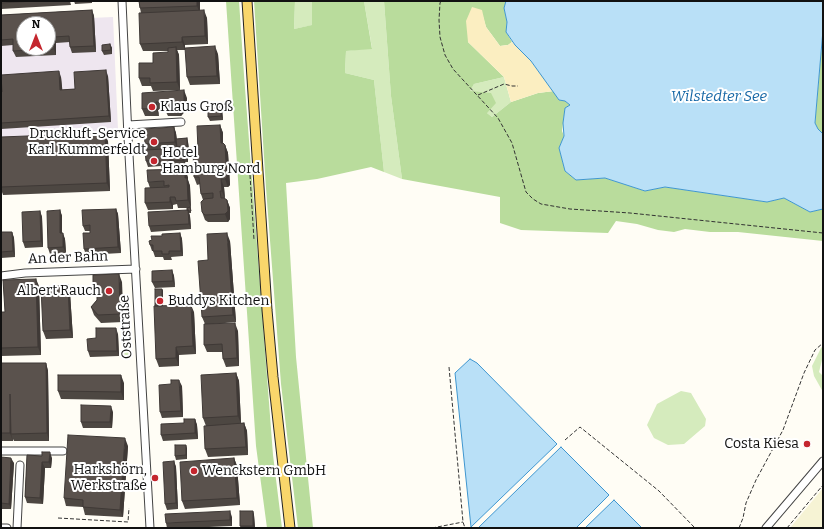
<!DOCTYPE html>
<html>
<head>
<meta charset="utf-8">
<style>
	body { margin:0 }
	#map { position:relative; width:824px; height:529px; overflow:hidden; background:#fffdf5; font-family:Bitter,serif }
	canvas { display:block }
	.frame { position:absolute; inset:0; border:2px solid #111; pointer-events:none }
	.north { position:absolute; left:16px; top:16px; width:40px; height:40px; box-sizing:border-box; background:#fff; border:1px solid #a0a0a0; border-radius:50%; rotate:0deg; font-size:11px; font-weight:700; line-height:16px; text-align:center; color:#111 }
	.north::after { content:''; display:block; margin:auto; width:14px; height:18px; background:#c4262e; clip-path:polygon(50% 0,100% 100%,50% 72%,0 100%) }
</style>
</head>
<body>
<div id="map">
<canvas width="824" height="529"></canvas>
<div class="frame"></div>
<div class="north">N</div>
</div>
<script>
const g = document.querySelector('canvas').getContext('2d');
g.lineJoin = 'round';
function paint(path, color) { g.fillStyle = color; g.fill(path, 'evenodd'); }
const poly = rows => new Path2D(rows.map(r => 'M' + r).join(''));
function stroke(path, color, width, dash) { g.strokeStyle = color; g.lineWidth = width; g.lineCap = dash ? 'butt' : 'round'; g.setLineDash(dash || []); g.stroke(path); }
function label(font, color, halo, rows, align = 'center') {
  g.font = font + ' Bitter,serif'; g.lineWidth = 4; g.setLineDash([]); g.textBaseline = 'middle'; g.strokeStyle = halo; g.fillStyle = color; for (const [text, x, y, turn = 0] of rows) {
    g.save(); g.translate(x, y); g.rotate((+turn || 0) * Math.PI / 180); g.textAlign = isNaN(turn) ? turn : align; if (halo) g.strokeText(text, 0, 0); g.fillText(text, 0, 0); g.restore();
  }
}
const industrial = poly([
	[113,17,118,130,1,138,1,22],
	[24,24,48,24,48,48,24,48]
]);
const farmland = poly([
	[823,488,823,528,790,528]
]);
const green = poly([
	[295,1,312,1,313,25,294,29],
	[364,1,384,1,391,96,402,179,384,172,374,80,345,73,346,51,372,48],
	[504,77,511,102,492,117,487,113,469,92,474,84],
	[823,346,823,356,819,372,823,376,823,392,814,376,812,366,821,348],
	[123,347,131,348,131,359,123,359],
	[681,391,691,393,706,419,705,426,684,444,668,445,654,438,647,425,657,404]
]);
const forest = poly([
	[226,1,239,1,244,75,273,455,282,528,267,528,256,446],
	[254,1,295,1,294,29,312,25,312,1,364,1,372,49,346,51,345,73,374,80,384,172,371,167,317,179,286,183,296,357,313,528,298,528,281,384,266,188],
	[384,1,506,1,504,8,507,22,506,32,512,42,508,45,500,46,486,27,481,10,468,42,504,77,474,84,470,91,491,93,496,103,487,113,492,117,511,102,538,93,554,91,559,100,565,101,570,105,565,108,562,131,564,136,559,148,565,171,576,180,605,178,645,191,665,187,767,202,784,198,810,212,823,209,823,241,738,232,710,232,685,229,674,232,658,230,637,224,616,221,608,233,521,230,500,223,500,197,402,179,391,96],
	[823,30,823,134,818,129,815,123]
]);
const sand = poly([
	[472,7,482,10,486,27,500,46,508,45,512,42,531,61,554,91,538,93,511,102,504,77,468,42,466,21]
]);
const water = poly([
	[506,1,823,1,823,30,815,123,818,129,823,134,823,209,810,212,784,198,767,202,665,187,645,191,605,178,576,180,565,171,559,148,564,136,563,123,565,108,570,105,565,101,559,100,531,61,515,45,506,32,507,22,504,8,506,1],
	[470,359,477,363,557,444,471,527,455,373,470,359],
	[561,447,609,495,576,528,478,528,561,447],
	[614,500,642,528,585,528,614,500]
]);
const path = poly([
	[441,1,440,3,439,20,440,37,445,55,453,69,498,118,512,143,526,192,533,199,541,204,570,209,630,213,823,233],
	[478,95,504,84,512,86,518,86],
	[250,175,254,240],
	[449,367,463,522,465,528],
	[565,440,580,427,659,491,695,528],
	[58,518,128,522,129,508],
	[432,528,463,522],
	[739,528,743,518,746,503,756,480,783,430,804,373,815,350,823,343],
	[787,528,823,485]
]);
const minor = poly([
	[122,1,128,137,150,528],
	[128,125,181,122],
	[1,276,25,273,136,269],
	[1,451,63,451],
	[1,528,7,528],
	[17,528,20,465],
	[766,528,823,461]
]);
const major = poly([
	[247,1,267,310,273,377,290,528]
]);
const wall = poly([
	[1,1,70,1,71,5,1,9],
	[74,1,92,1,92,3,75,4],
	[139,1,199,1,200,11,207,18,208,44,185,45,185,50,177,50,179,55,180,90,153,91,151,86,142,86,139,78,153,63,168,52,168,51,143,51,140,44,141,13,140,8],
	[92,10,94,16,96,52,72,53,70,47,70,42,56,43,56,55,16,57,13,51,13,45,1,46,1,15],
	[110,44,112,48,112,54,104,55,102,51],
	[218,54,220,84,190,85,187,77],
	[108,76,111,122,1,129,1,92,61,77,62,90,75,89],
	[142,93,187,98,187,109,181,116,168,116,165,110,158,110,159,116,145,116,142,109],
	[221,105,222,109,223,120,210,121,208,117],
	[220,125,223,133,223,143,225,145,228,153,230,185,228,187,224,187,225,199,227,200,230,208,230,219,228,222,208,222,205,220,202,212,203,200,201,194,200,184,197,185,194,177,198,150],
	[174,127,176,133,177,139,187,138,188,142,189,150,184,151,185,153,186,153,188,159,188,162,185,162,186,166,176,167,176,166,171,166,171,169,162,169,161,166,148,167,146,161,147,150,145,144],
	[1,137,108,141,110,191,3,195,1,189],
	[188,177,188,180,190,186,191,213,189,213,190,216,191,229,151,232,149,226,187,210,187,208,178,208,177,204,173,205,173,209,148,210,145,203,150,188,148,182],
	[116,209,118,214,121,253,86,255,84,249,90,233,90,231,85,231,83,226],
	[60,210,62,216,62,233,65,239,66,253,50,254,48,248],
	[40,211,42,217,43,247,25,248,23,242],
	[1,232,12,232,14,238,15,257,1,258],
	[180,233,182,239,183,256,171,257,172,260,164,260,163,257,155,257,153,251,152,251,150,245,152,240,162,236],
	[230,241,236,322,214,324,238,331,239,366,226,367,223,359,223,352,207,352,204,345,205,324,202,317,208,260],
	[172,270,174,276,175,287,155,288,152,282],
	[122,282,123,322,101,323,94,315,91,307,97,300,97,294,96,294,93,286],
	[39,286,41,355,1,356,1,312,5,312],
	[162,289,163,291,163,306,194,312,196,354,179,355,179,366,159,367,156,359],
	[70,293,73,338,46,339,43,331],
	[118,334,119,356,90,357,88,351,96,338],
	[1,363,46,363,48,371,49,441,14,441,13,439,13,441,1,441],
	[236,373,239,381,241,423,244,423,247,431,248,455,208,457,205,449,206,426,203,418],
	[124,383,124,400,61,399,58,391],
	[182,386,183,417,162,418,160,412],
	[113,412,112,428,83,428,81,422],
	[195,419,197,425,198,439,163,441,161,435],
	[186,445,187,449,187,459,176,460,175,456],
	[128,446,123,517,85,515,83,507,66,506,64,498],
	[27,455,52,458,51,468,45,468,43,504,27,503,25,497],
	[1,457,14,463,11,509,1,509],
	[234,458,237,466,240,505,185,509,182,501],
	[174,461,176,467,178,509,167,510,165,504],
	[253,511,254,515,255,528,241,528,240,526],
	[232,517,232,526,186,528,167,528,166,523]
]);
const shadedWall = poly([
	[197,1,199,1,200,2,200,14,197,6],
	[92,10,94,16,96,52,94,46],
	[204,10,207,18,208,44,205,36],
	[54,37,56,43,56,55,54,49],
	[182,37,185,45,185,50,182,42],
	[110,44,112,48,112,54,111,50],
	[215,46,218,54,220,84,217,76],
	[176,47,179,55,180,90,177,82],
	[106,70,108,76,111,122,109,116],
	[59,71,61,77,63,96,60,90],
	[184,90,187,98,187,109,181,116,178,108],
	[156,102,158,110,159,116,156,108],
	[221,105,222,109,223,120,221,116],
	[220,125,223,133,223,151,221,143],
	[174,127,176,133,177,148,175,142],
	[105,133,108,141,110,191,107,183],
	[187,138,188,142,189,150,187,146],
	[225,145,228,153,230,185,228,187,225,179],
	[186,153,188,159,188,162,185,156],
	[183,156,185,162,186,166,183,160],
	[185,169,188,177,188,180,190,186,191,208,188,200,185,178],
	[221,179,224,187,225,199,222,191],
	[170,197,173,205,173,209,170,202],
	[227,200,230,208,230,219,228,222,225,214],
	[116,209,118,214,121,253,118,247],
	[60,210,62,216,62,239,60,233],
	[188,210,190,216,191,229,189,224],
	[40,211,42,217,43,247,41,241],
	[12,232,14,238,15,257,13,251],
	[63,233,65,239,66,253,63,247],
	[180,233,182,239,183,256,181,251],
	[227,233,230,241,236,322,233,315],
	[172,270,174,276,175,287,173,281],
	[119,274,122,282,123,322,120,314],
	[36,279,39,286,41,355,38,347],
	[68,285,70,293,73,338,70,330],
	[162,289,163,291,163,311,162,309],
	[191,305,194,312,196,354,193,346],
	[235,323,238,331,239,366,237,358],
	[116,328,118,334,119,356,117,351],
	[176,347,179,355,179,366,176,358],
	[46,363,48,371,49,441,47,433],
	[236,373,239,381,241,424,238,416],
	[121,375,124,383,124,400,121,392],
	[179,380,182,386,183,417,181,411],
	[10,394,11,434,13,441,10,433],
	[111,406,113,412,112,428,110,422],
	[195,419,197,425,198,439,195,433],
	[244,423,247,431,248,455,246,447],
	[125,438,128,446,123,517,120,510],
	[186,445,187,449,187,459,186,455],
	[50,452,52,458,51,468,49,462],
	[11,458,14,463,11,509,9,504],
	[234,458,237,466,240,505,237,498],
	[174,461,176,467,178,509,176,503],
	[42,462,45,468,43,504,40,498],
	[230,511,232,517,232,526,230,520],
	[253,511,254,515,255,528,254,528,253,526]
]);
const building = poly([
	[1,1,35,1,1,3,1,1],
	[139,1,197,1,197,6,140,8,139,1],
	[92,10,94,46,70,47,69,36,54,37,54,49,13,51,13,39,1,40,1,15,92,10],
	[24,24,48,24,48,48,24,48,24,24],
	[204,10,205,36,182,37,182,42,140,44,139,13,204,10],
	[110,44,111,50,102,51,102,45,110,44],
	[215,46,217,76,187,77,185,48,215,46],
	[176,47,177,82,150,83,150,78,139,78,139,63,153,63,153,53,168,52,168,48,176,47],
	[106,70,109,116,1,123,1,92,2,92,1,75,59,71,60,90,75,89,74,72,106,70],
	[184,90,184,101,178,108,165,109,164,102,156,102,156,108,142,109,142,93,184,90],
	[221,105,221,116,208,117,208,106,221,105],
	[220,125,221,143,223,143,225,145,227,177,225,179,221,179,222,191,220,191,221,198,224,198,227,200,228,211,225,214,205,215,202,212,201,202,204,199,213,198,213,193,201,194,199,177,194,177,193,150,198,150,197,126,220,125],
	[174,127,175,142,145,144,144,129,174,127],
	[105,133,107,183,1,187,1,137,105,133],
	[187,138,187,146,177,147,176,139,187,138],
	[183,148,183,153,186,153,185,156,183,156,183,160,174,161,174,160,169,160,169,163,160,163,160,160,146,161,145,150,183,148],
	[185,169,185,178,187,178,188,200,176,201,175,197,170,197,170,202,145,203,145,188,169,187,169,185,164,186,164,181,148,182,147,170,185,169],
	[190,207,191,211,188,211,188,210,187,210,187,208,190,207],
	[116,209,118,247,84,249,83,233,90,233,90,225,83,226,82,210,116,209],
	[60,210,60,233,63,233,63,247,48,248,47,211,60,210],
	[188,210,189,224,149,226,148,212,188,210],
	[40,211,41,241,23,242,22,212,40,211],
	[1,232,12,232,13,251,1,252,1,232],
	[180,233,181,251,169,251,169,254,162,254,162,251,153,251,153,245,150,245,149,241,152,240,151,236,162,236,162,234,180,233],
	[227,233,233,315,202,317,198,261,208,260,207,234,227,233],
	[172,270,173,281,152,282,152,271,172,270],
	[119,274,120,314,98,315,91,307,97,300,97,286,93,286,93,275,119,274],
	[36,279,38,347,1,348,1,312,5,312,3,280,36,279],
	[68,285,70,330,43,331,41,287,68,285],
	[155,289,162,289,162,306,155,306,155,289],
	[191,305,193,346,176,347,176,358,156,359,154,306,191,305],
	[235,323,237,358,223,359,222,344,204,345,204,324,235,323],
	[96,328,116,328,117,351,88,351,87,339,96,338,96,328],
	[1,363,46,363,47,433,11,434,10,394,10,433,1,433,1,363],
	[236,373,238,416,203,418,201,375,236,373],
	[58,375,121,375,121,392,58,391,58,375],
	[171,380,179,380,181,411,160,412,159,385,171,384,171,380],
	[81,405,111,406,110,422,81,422,81,405],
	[184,419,195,419,195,433,161,435,161,424,184,423,184,419],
	[244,423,246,447,205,449,204,426,244,423],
	[68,435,125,438,120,510,83,507,83,500,64,498,68,435],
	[175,445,186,445,186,455,175,456,175,445],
	[42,452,50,452,49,462,42,462,40,498,25,497,27,455,42,456,42,452],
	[1,457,11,458,9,504,1,503,1,457],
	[234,458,237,498,182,501,180,462,234,458],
	[174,461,176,503,165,504,163,462,174,461],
	[230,511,230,520,166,523,165,514,230,511],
	[240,511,253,511,253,526,240,526,240,511]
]);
const markers = [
	[152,107,4,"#c4262e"],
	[154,142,4,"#c4262e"],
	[154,161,4,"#c4262e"],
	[109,291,4,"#c4262e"],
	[160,301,4,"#c4262e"],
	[807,444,4,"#c4262e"],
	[194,471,4,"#c4262e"],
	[155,478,4,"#c4262e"]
];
const poiNames = [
	["Klaus Groß",160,107],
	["Druckluft-Service",146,134,"right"],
	["Karl Kummerfeldt",146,150,"right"],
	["Hotel",162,153],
	["Hamburg Nord",162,169],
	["Albert Rauch",101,291,"right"],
	["Buddys Kitchen",168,301],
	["Costa Kiesa",799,444,"right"],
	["Harkshörn,",147,470,"right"],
	["Werkstraße",147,486,"right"],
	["Wenckstern GmbH",202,471]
];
const streetNames = [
	["An der Bahn",68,258,-2],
	["Oststraße",126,327,-93]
];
const waterNames = [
	["Wilstedter See",719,97]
];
paint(industrial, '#eee6ef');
paint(farmland, '#f6f3d4');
paint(green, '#d5ebbd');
paint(forest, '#b9dc9c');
paint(sand, '#fbeec1');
paint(water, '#b9e0f7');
stroke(water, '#3f96cf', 1);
stroke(minor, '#444', 9);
stroke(major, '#222', 11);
stroke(path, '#333', 1, [4, 2]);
stroke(minor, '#fff', 7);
stroke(major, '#f9d66b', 9);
paint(wall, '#4d4742');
paint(shadedWall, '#3f3936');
paint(building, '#5a524d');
stroke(building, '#3f3936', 1);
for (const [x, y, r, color] of markers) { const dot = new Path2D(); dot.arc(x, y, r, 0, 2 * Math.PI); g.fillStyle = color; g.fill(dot); stroke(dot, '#fff', 1.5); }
label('14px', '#111', '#fff', poiNames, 'left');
label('14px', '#111', '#fff', streetNames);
label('italic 15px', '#1768a6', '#fff', waterNames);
</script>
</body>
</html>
